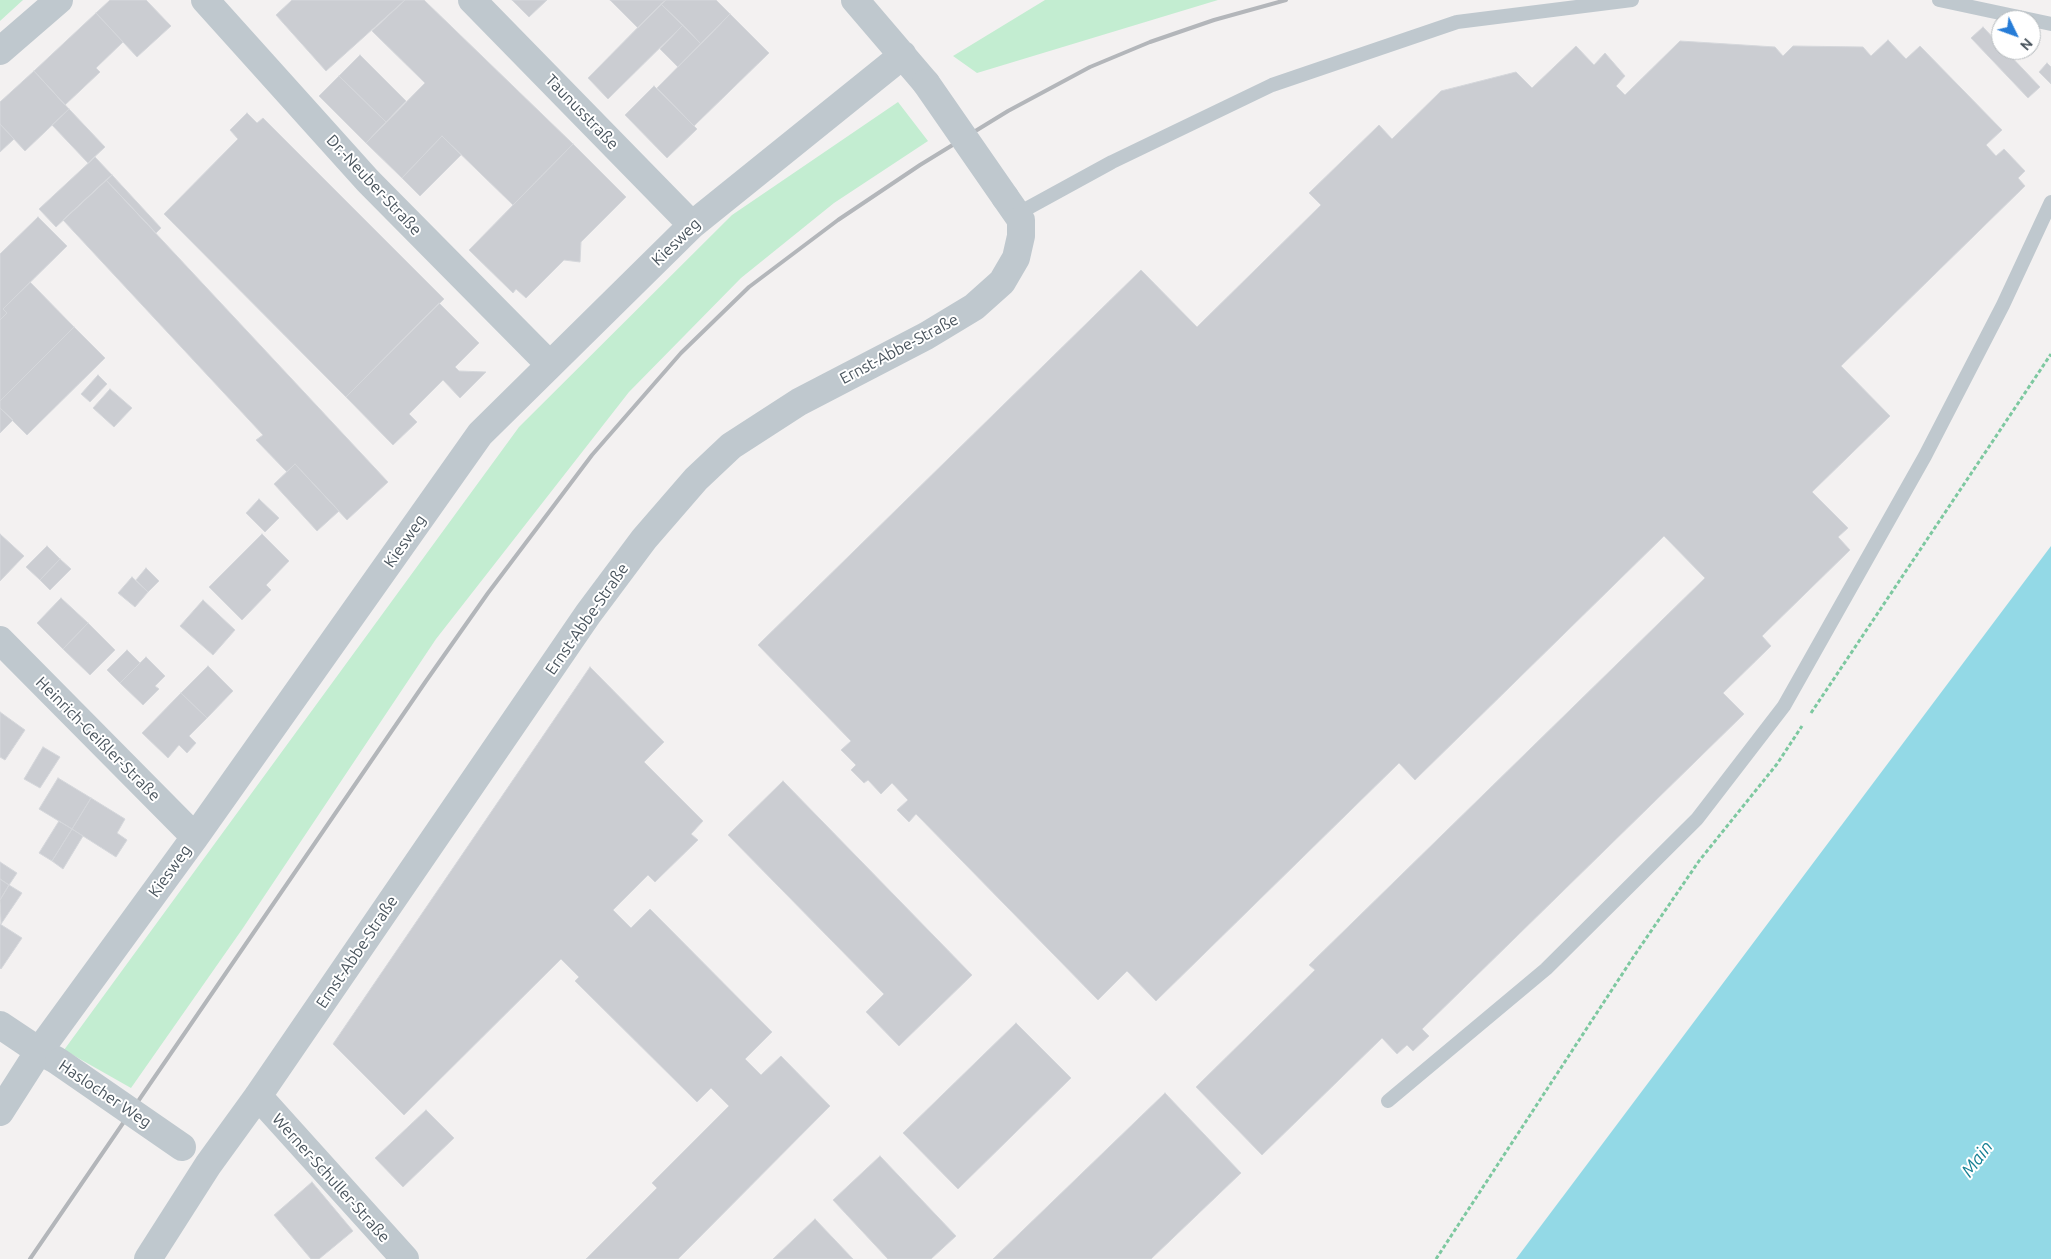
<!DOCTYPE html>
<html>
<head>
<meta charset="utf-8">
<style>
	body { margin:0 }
	#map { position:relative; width:2051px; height:1259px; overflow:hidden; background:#f3f1f1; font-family:Ubuntu,sans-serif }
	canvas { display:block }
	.north { position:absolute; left:1991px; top:10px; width:50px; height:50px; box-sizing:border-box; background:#fff; border:1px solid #b6bbbe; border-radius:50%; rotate:132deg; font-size:14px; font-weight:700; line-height:20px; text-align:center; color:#49545d }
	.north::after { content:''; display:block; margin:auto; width:18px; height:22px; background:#267cd7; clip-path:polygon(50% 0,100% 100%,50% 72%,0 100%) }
</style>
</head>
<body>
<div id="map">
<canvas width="2051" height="1259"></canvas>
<div class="north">N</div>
</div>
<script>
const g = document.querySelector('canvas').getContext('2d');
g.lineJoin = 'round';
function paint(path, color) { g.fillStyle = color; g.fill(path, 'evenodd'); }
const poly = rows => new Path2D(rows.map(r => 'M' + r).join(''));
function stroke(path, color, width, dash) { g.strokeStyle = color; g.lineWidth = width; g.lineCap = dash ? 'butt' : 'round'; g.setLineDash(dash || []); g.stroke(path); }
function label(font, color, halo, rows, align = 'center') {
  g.font = font + ' Ubuntu,sans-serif'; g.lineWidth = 4; g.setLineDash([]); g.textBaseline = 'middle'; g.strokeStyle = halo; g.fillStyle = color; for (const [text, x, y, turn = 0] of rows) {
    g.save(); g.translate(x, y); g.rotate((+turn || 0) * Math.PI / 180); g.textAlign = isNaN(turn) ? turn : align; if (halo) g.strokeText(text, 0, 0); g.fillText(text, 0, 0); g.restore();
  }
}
const green = poly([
	[0,0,23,0,0,21],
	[1045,0,1218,0,977,73,953,56],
	[898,102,928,141,834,203,741,278,629,392,436,639,243,928,131,1088,64,1050,519,427,732,215]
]);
const water = poly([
	[2051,546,2051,1259,1516,1259]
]);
const building = poly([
	[110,0,146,0,171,26,137,57,96,13,110,0],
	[292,0,405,0,326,71,276,15,292,0],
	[405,0,424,0,573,144,513,205,442,136,402,178,366,143,425,83,372,31,405,0],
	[512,0,547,0,529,17,512,0],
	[610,0,666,0,638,28,610,0],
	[666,0,716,0,730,14,701,44,661,4,666,0],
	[661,4,683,25,608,99,588,78,661,4],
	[96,13,123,42,96,68,100,72,65,105,34,71,96,13],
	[730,14,769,53,694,126,657,88,730,14],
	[683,25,701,44,678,67,660,49,683,25],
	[1983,27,2001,46,2001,50,2005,50,2040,87,2028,98,1971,38,1983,27],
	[1888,40,1906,59,1920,46,2002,130,1986,145,1996,156,2004,149,2025,171,2018,178,2025,186,1841,366,1890,416,1812,492,1848,528,1838,537,1850,550,1762,636,1771,646,1723,693,1744,714,1422,1029,1429,1036,1413,1051,1407,1045,1397,1054,1382,1038,1262,1155,1196,1087,1315,970,1309,965,1705,578,1664,536,1415,780,1399,763,1156,1001,1127,971,1098,1000,916,814,909,822,897,810,908,800,892,783,881,794,868,780,864,783,851,770,856,765,841,750,851,741,758,645,1141,270,1197,327,1321,205,1309,193,1379,125,1392,139,1441,91,1516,72,1532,88,1576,46,1594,65,1605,53,1625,76,1616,86,1625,95,1680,41,1775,47,1783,56,1793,46,1863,47,1871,56,1888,40],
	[360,55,406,101,386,122,339,76,360,55],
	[2047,63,2051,67,2051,84,2039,72,2047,63],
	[34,71,69,109,25,151,0,124,0,102,34,71],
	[339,76,386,122,366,143,319,96,339,76],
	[654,86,697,129,667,158,625,115,654,86],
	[69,109,105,147,88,163,52,125,69,109],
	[247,113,257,123,263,118,444,299,346,397,164,214,238,139,230,130,247,113],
	[0,124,14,139,0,152,0,124],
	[442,136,461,155,420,196,402,178,442,136],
	[573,144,626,197,581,242,580,262,564,260,526,298,516,289,513,293,469,250,573,144],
	[95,157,112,175,56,227,39,209,95,157],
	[112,175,161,228,156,233,106,180,112,175],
	[106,180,388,482,347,520,295,464,287,472,256,440,263,435,63,220,106,180],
	[38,217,67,246,3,309,7,313,0,320,0,254,38,217],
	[30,282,74,327,0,401,0,320,7,313,3,309,30,282],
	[439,303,479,343,455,367,459,371,486,372,460,398,443,380,409,414,417,422,393,445,346,397,439,303],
	[74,327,105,358,27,435,0,408,0,401,74,327],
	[98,375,107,384,90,402,81,394,98,375],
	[110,389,132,408,114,427,93,408,110,389],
	[0,408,13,420,0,433,0,408],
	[295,464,339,511,317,531,274,484,295,464],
	[259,499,279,518,265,532,246,513,259,499],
	[0,534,24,556,0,581,0,534],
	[262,534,289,561,266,585,271,590,242,620,209,587,262,534],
	[47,546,60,559,40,580,26,567,47,546],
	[60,559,71,569,50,590,40,580,60,559],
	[146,568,159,581,148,592,136,580,146,568],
	[132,577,148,592,135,607,118,593,132,577],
	[61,598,88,623,63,649,37,623,61,598],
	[203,600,235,630,213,655,180,626,203,600],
	[88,623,115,650,90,675,63,649,88,623],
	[127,650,140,663,120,683,107,670,127,650],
	[146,657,165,676,155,686,159,689,143,705,120,683,146,657],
	[208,666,233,691,207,718,181,693,208,666],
	[590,667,664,742,644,762,703,821,691,834,698,840,655,882,648,875,613,910,631,928,650,909,772,1032,745,1059,761,1075,781,1056,830,1106,678,1259,586,1259,657,1188,652,1183,729,1106,711,1088,697,1102,575,981,579,977,561,959,404,1115,333,1044,590,667],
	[181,693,207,718,189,736,196,743,187,753,179,745,168,758,142,733,181,693],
	[0,712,25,730,5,760,0,757,0,712],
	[43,747,60,757,40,788,24,779,43,747],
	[58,778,91,798,72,829,39,809,58,778],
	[783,781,972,975,899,1046,866,1012,884,994,728,835,783,781],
	[91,798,125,819,117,833,127,840,116,857,72,829,91,798],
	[59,821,72,829,52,861,39,853,59,821],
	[72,829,83,836,63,869,52,861,72,829],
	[0,862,17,873,9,885,0,879,0,862],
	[0,879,9,885,0,900,0,879],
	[9,885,22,893,1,924,0,900,9,885],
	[0,924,22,938,1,969,0,968,0,924],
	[1016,1023,1071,1078,958,1189,903,1133,1016,1023],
	[1165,1093,1241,1173,1151,1259,993,1259,1165,1093],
	[426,1110,454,1138,403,1187,375,1158,426,1110],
	[880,1156,956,1236,931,1259,888,1259,833,1200,880,1156],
	[312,1182,353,1231,319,1259,311,1259,274,1215,312,1182],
	[815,1219,853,1259,773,1259,815,1219]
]);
const path = poly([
	[1811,713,2051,354],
	[1436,1259,1634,956,1699,861,1777,764,1802,726]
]);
const lane = poly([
	[1939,0,2051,24],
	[1017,214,1112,162,1272,85,1457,22,1632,0],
	[1388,1101,1546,969,1697,819,1784,706,1925,456,2003,305,2051,202]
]);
const street = poly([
	[205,0,368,181,550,365],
	[472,0,692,225],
	[855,0,926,83],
	[0,51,59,0],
	[0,640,195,837],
	[0,1025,39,1051,56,1060],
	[258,1096,405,1259],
	[0,1112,39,1051,195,837,480,434,692,225,903,55],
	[148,1259,208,1165,258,1096,588,614,644,539,696,479,731,446,799,402,926,336,974,307,1002,282,1016,258,1021,236,1021,220,1005,197]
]);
const rail = poly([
	[30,1259,426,681,488,593,592,455,681,353,749,287,838,220,920,165,1008,111,1090,67,1150,42,1214,20,1286,0]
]);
const streetBridge = poly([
	[926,83,1005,197],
	[59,1062,182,1147]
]);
const streetNames = [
	["Taunusstraße",582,112,46],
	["Dr.-Neuber-Straße",374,185,47],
	["Kiesweg",676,242,-44],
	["Ernst-Abbe-Straße",899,349,-28],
	["Kiesweg",405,541,-55],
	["Ernst-Abbe-Straße",587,619,-55],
	["Heinrich-Geißler-Straße",98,739,45],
	["Kiesweg",170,871,-54],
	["Ernst-Abbe-Straße",357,952,-56],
	["Haslocher Weg",105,1094,34],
	["Werner-Schuller-Straße",331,1178,48]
];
const waterNames = [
	["Main",1977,1159,-53]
];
paint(green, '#c3edd1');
paint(water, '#93d9e6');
paint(building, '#cbcdd2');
stroke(building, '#d5d7db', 1);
stroke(path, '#7dc8a0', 3, [4, 2.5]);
stroke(lane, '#bfc8ce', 14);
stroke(street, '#bfc8ce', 28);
stroke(rail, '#b3b6ba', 4);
stroke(streetBridge, '#bfc8ce', 28);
label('16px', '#49545d', '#fff', streetNames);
label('italic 18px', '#168094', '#fff', waterNames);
</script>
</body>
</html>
